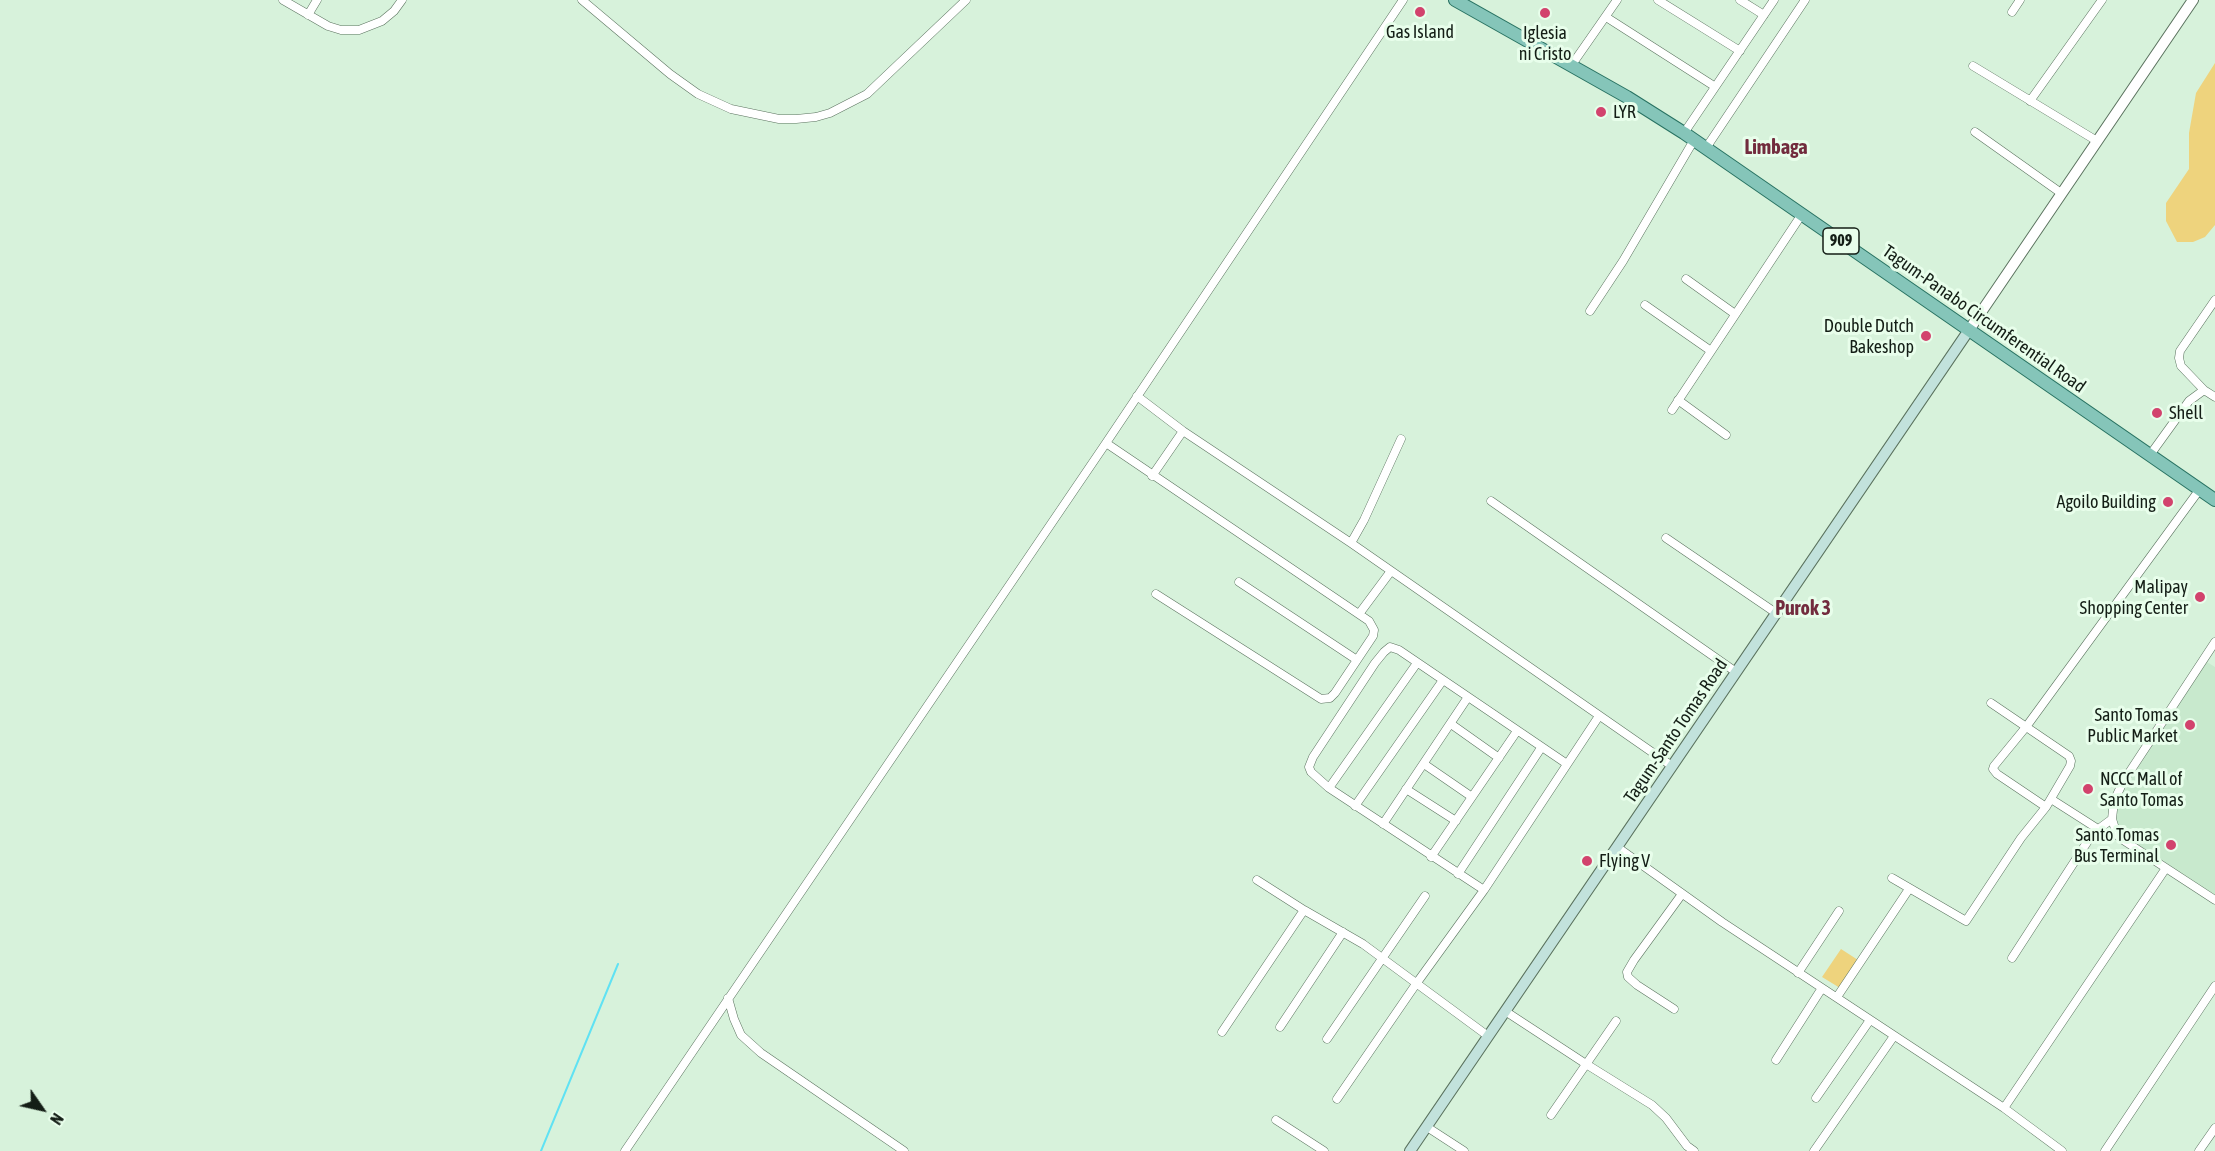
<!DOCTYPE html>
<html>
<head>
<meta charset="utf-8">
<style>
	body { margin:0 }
	#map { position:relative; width:2215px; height:1151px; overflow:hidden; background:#d7f2db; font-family:"Asap Condensed",sans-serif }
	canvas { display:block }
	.north { position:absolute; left:12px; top:1079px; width:60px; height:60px; -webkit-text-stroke:4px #e8feeb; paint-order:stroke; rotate:124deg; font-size:16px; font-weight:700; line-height:24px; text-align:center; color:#141e16 }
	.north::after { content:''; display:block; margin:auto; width:21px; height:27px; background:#141e16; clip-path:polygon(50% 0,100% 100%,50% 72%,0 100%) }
</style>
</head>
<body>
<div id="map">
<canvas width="2215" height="1151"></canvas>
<div class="north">N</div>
</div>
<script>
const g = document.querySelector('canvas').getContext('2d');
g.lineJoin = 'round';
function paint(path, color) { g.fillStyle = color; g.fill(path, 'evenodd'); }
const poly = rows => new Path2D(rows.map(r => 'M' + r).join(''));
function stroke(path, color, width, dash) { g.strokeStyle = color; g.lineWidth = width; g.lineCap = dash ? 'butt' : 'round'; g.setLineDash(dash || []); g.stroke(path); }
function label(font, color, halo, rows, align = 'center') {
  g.font = font + ' "Asap Condensed",sans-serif'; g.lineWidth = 6; g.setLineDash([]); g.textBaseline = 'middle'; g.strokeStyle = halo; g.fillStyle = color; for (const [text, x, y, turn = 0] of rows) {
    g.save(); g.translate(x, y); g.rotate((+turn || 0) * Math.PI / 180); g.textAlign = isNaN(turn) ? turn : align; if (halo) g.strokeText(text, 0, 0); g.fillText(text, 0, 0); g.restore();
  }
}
const built = poly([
	[2207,662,2215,667,2215,895,2125,837,2118,826,2116,819,2119,802,2128,783]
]);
const green = poly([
	[2215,63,2215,225,2205,237,2193,242,2177,242,2166,221,2166,203,2189,169,2189,133,2196,93],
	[1841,949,1858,960,1840,988,1822,977]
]);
const stream = poly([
	[541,1151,618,964]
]);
const minor = poly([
	[283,0,328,26,341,30,359,30,382,21,394,11,402,0],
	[582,0,670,74,698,94,731,109,779,119,796,119,816,117,830,113,867,94,966,0],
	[1658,0,1740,51],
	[1740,0,1764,15],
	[2012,12,2020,0],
	[308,15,317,0],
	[1606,17,1714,86],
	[1571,66,1617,0],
	[1973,66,2097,141],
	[2030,101,2102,0],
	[1975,132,2061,193],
	[1684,133,1774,0],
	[1706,148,1805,0],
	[1686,279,1735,314],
	[1645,305,1711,351],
	[1590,311,1623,261,1694,140],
	[2204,390,2181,366,2179,358,2180,351,2215,300],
	[1137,396,1183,431,1351,543,1672,766],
	[1678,400,1726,435],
	[1672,410,1802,214],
	[1106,443,1369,621,1374,630,1373,636,1335,693,1330,698,1321,699,1156,594],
	[2150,455,2189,401,2204,390,2215,397],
	[1152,476,1183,431],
	[1491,501,1736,672],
	[1666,538,1776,613],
	[1351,543,1364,520,1401,439],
	[1239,582,1357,660],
	[1359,614,1391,571],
	[2215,642,2123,782,2114,801,2112,819,2117,835,2123,840,2215,900],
	[1451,724,1499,758],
	[1424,764,1472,797],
	[1329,788,1417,663],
	[1406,789,1456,821],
	[2051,799,2098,829],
	[1355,806,1443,680],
	[2046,807,1997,774,1993,769,1994,766,2026,727,2200,489],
	[1383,824,1468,697],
	[1617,847,1722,922,2004,1108,2062,1151],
	[1431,857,1517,731],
	[1458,874,1541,748],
	[1892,878,1966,921,2021,838,2046,807,2070,766,2071,761,2069,756,1991,703],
	[1257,880,1304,910,1363,944,1488,1036],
	[1484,890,1329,788,1311,772,1309,767,1313,757,1375,663,1384,652,1390,647,1399,650,1567,764],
	[2012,958,2093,833,2112,819],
	[1798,973,1839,911],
	[1837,997,1909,889],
	[728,998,734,1019,741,1035,761,1053,904,1151],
	[1674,1009,1637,985,1628,977,1627,972,1634,960,1682,894],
	[1505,1011,1586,1064,1652,1105,1666,1118,1687,1146,1694,1151],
	[1280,1027,1343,932],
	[1222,1032,1304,910],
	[1327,1039,1425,896],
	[1776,1060,1822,988],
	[1816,1098,1870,1020],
	[1337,1099,1416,984,1484,890,1599,716],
	[2004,1108,2166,868],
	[1551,1115,1616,1021],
	[1276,1120,1324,1151],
	[1427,1127,1464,1151],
	[625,1151,1106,443,1403,0],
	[1814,1151,1894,1036],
	[2105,1151,2215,986],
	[2199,1151,2215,1128]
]);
const tertiary = poly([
	[1969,330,2193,0]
]);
const secondary = poly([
	[1410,1151,1969,330]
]);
const primary = poly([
	[1455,0,1627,97,1684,133,2215,500]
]);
const markers = [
	[1420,12,6,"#d2436d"],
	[1545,13,6,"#d2436d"],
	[1601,112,6,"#d2436d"],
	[1926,336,6,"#d2436d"],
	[2157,413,6,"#d2436d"],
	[2168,502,6,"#d2436d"],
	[2200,597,6,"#d2436d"],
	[2190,725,6,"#d2436d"],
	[2088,789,6,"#d2436d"],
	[2171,845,6,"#d2436d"],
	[1587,861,6,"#d2436d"]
];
const shields = [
	[1841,241,36]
];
const shieldNames = [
	["909",1841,241]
];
const poiNames = [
	["Gas Island",1420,32,"center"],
	["Iglesia",1545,33,"center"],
	["ni Cristo",1545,54,"center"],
	["LYR",1613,112,"left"],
	["Double Dutch",1914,326],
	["Bakeshop",1914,347],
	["Shell",2169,413,"left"],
	["Agoilo Building",2156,502],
	["Malipay",2188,587],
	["Shopping Center",2188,608],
	["Santo Tomas",2178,715],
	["Public Market",2178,736],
	["NCCC Mall of",2100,779,"left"],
	["Santo Tomas",2100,800,"left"],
	["Santo Tomas",2159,835],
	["Bus Terminal",2159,856],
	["Flying V",1599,861,"left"]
];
const streetNames = [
	["Tagum-Panabo Circumferential Road",1984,319,35],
	["Tagum-Santo Tomas Road",1676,731,-56]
];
const neighbourhoodNames = [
	["Limbaga",1776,148],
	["Purok 3",1803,609]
];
paint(built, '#c8e9cd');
paint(green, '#eed37d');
stroke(stream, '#60e2f3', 2);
stroke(minor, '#5b735f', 9);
stroke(tertiary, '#5b735f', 12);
stroke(secondary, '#5b735f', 12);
stroke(primary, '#287262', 14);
stroke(minor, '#fff', 8);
stroke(tertiary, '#fff', 10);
stroke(secondary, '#c2e2dc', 10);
stroke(primary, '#85c5b9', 12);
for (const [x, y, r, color] of markers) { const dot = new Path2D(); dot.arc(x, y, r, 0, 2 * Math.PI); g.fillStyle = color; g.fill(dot); stroke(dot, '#e8feeb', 2); }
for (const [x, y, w] of shields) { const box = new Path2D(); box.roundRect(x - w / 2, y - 13, w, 26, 4.5); g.fillStyle = '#e8feeb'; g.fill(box); stroke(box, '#141e16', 1.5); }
label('bold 16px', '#141e16', null, shieldNames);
label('18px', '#141e16', '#e8feeb', poiNames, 'right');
label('18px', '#141e16', '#e8feeb', streetNames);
label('bold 20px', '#722c3e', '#e8feeb', neighbourhoodNames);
</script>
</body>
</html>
